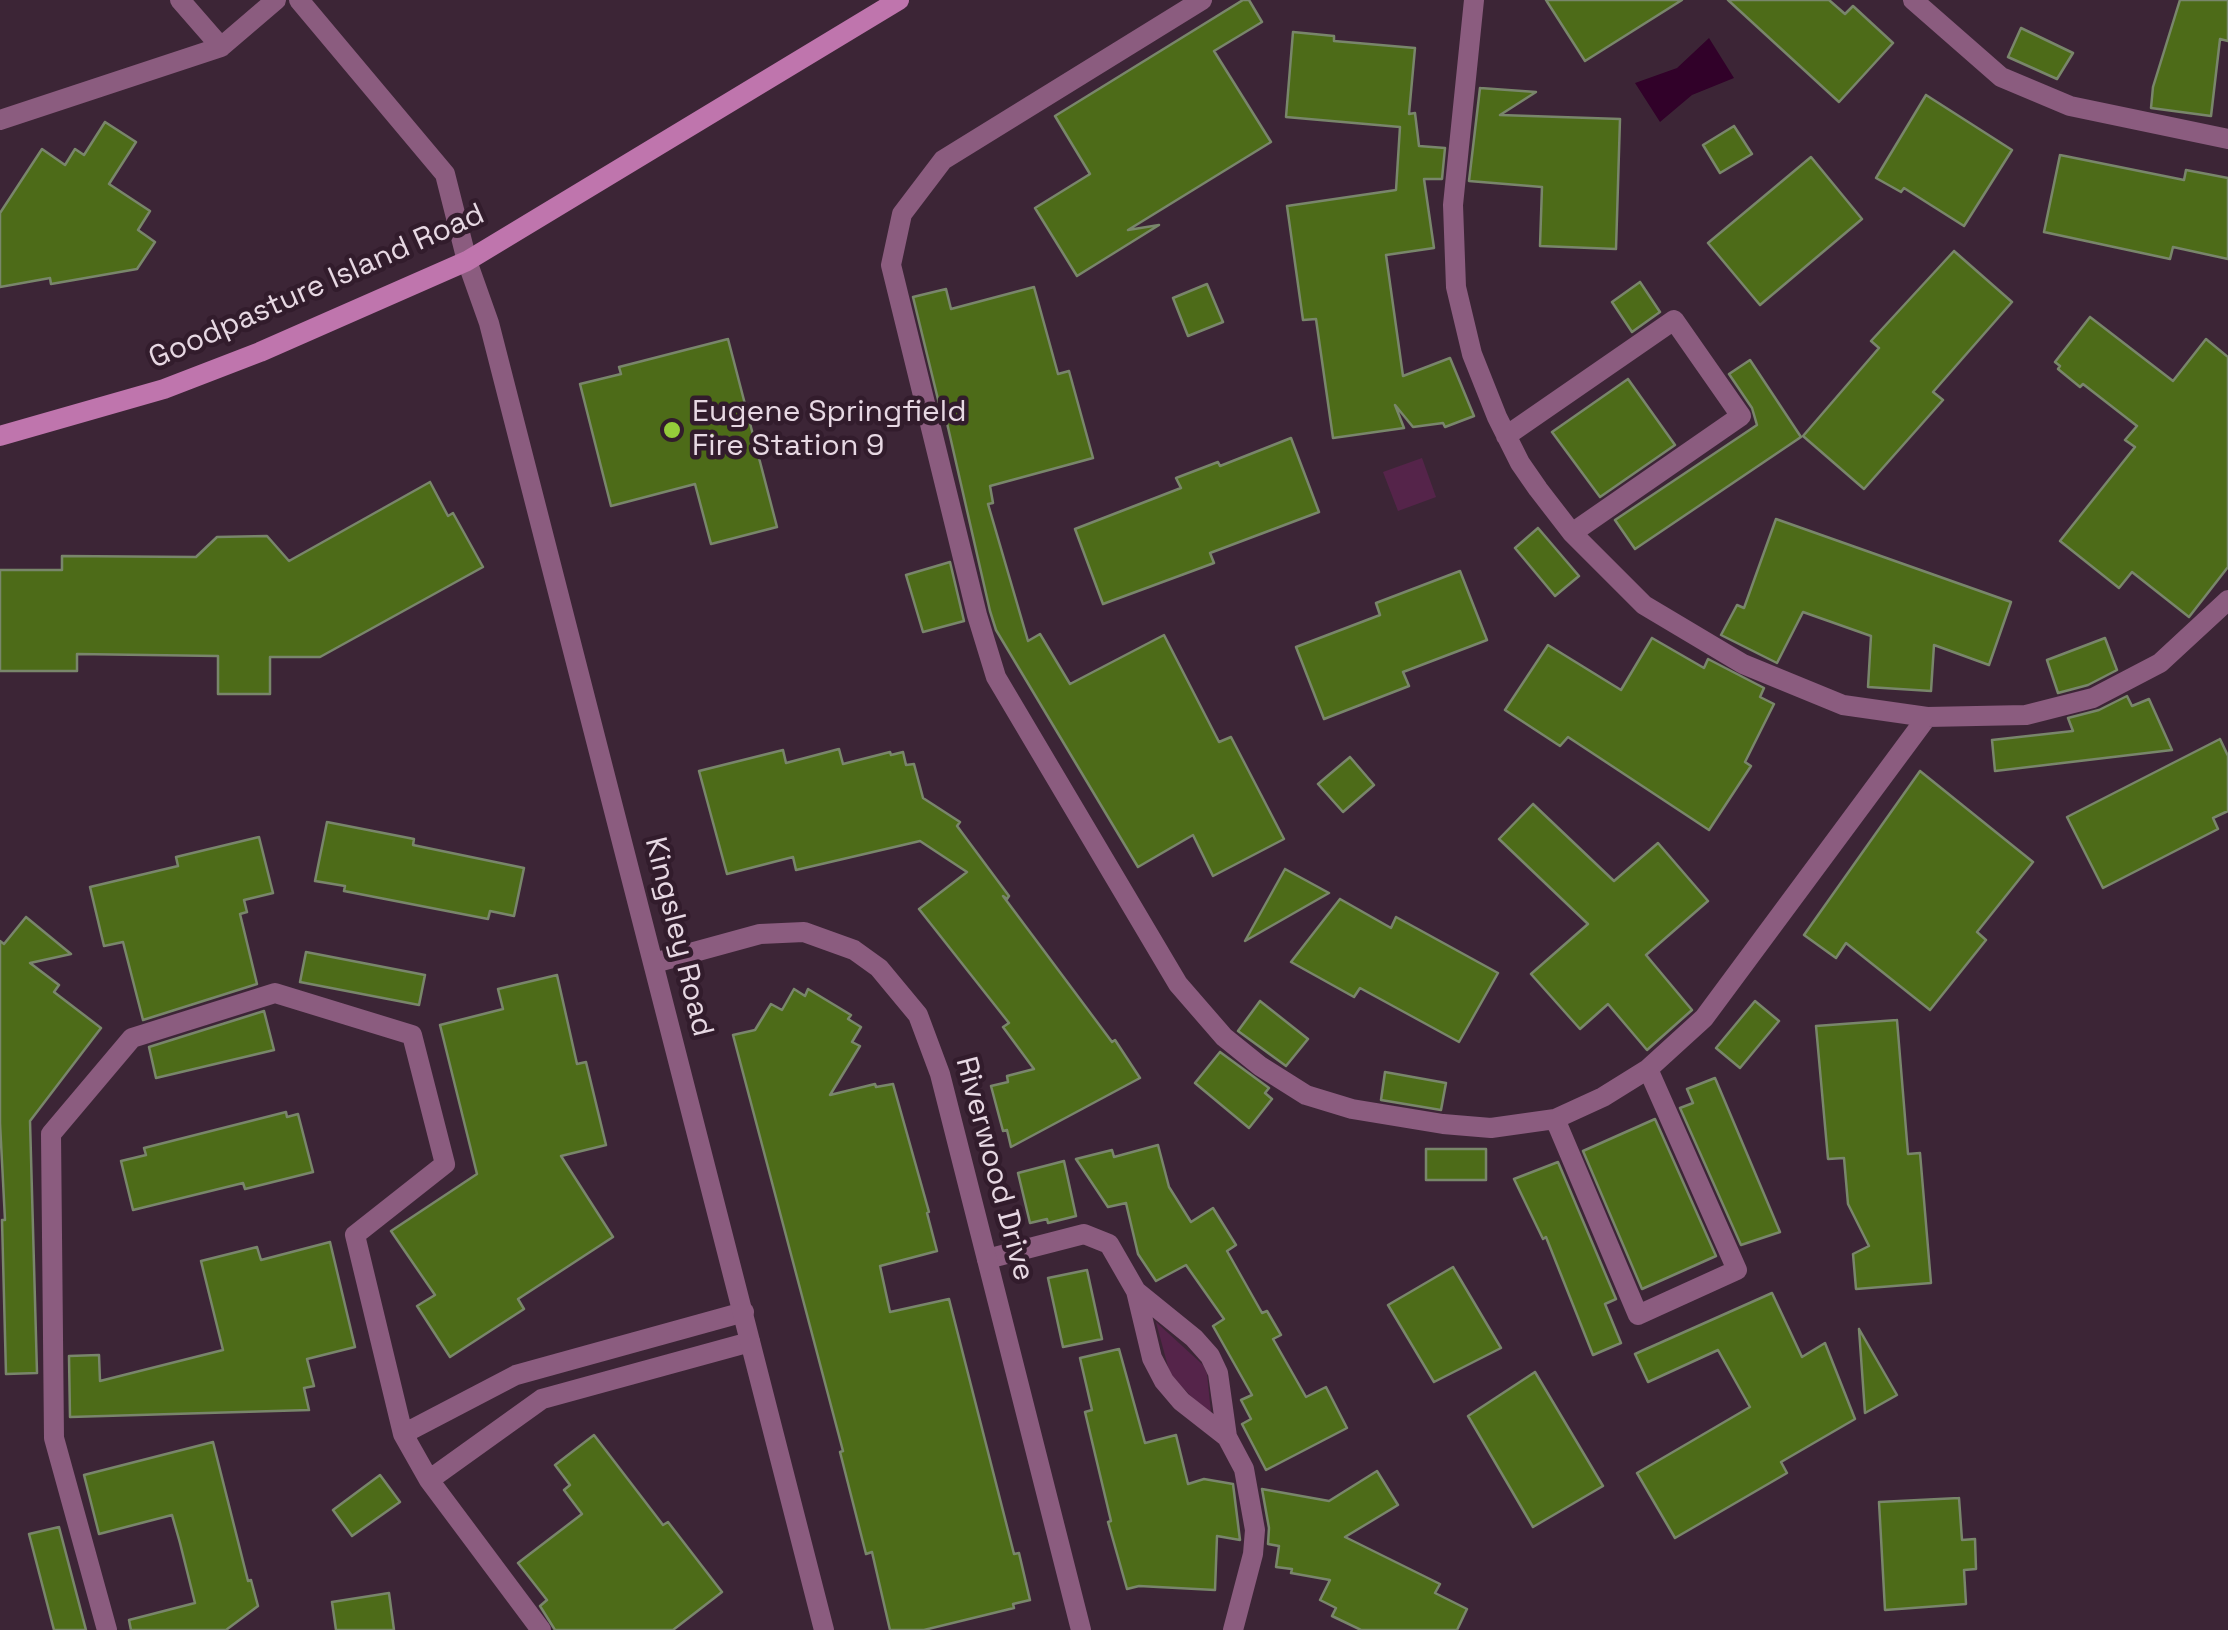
<!DOCTYPE html>
<html>
<head>
<meta charset="utf-8">
<style>
	body { margin:0 }
	canvas { display:block; background:#3c2536 }
</style>
</head>
<body>
<canvas width="2228" height="1630"></canvas>
<script>
const g = document.querySelector('canvas').getContext('2d');
g.lineJoin = 'round';
function paint(path, color) { g.fillStyle = color; g.fill(path, 'evenodd'); }
const poly = rows => new Path2D(rows.map(r => 'M' + r).join(''));
function stroke(path, color, width, dash) { g.strokeStyle = color; g.lineWidth = width; g.lineCap = dash ? 'butt' : 'round'; g.setLineDash(dash || []); g.stroke(path); }
function label(font, color, halo, rows, align = 'center') {
  g.font = font + ' "Space Grotesk",sans-serif'; g.lineWidth = 9; g.setLineDash([]); g.textBaseline = 'middle'; g.strokeStyle = halo; g.fillStyle = color; for (const [text, x, y, turn = 0] of rows) {
    g.save(); g.translate(x, y); g.rotate((+turn || 0) * Math.PI / 180); g.textAlign = isNaN(turn) ? turn : align; if (halo) g.strokeText(text, 0, 0); g.fillText(text, 0, 0); g.restore();
  }
}
const green = poly([
	[1422,458,1436,497,1398,511,1383,472],
	[1156,1322,1203,1365,1207,1374,1211,1413,1205,1411,1170,1374]
]);
const water = poly([
	[1709,38,1734,78,1692,95,1660,122,1635,83,1677,68]
]);
const building = poly([
	[1243,0,1249,0,1262,22,1214,51,1271,142,1128,230,1159,225,1077,276,1035,208,1090,174,1055,116,1243,0],
	[1546,0,1682,0,1585,61,1546,0],
	[1728,0,1829,0,1845,14,1853,6,1893,43,1839,102,1728,0],
	[2180,0,2228,0,2228,41,2220,39,2211,116,2151,108,2153,87,2180,0],
	[2021,28,2073,53,2057,79,2008,57,2021,28],
	[1293,32,1334,36,1334,41,1415,48,1409,114,1415,113,1419,146,1445,148,1442,179,1424,179,1434,248,1386,255,1403,376,1450,358,1474,416,1445,427,1443,423,1413,427,1395,405,1404,428,1333,438,1316,319,1303,320,1287,206,1396,190,1400,127,1286,117,1293,32],
	[1480,88,1536,92,1500,115,1620,119,1616,249,1540,246,1542,187,1469,181,1480,88],
	[1926,95,2012,150,1964,226,1904,188,1901,192,1876,178,1926,95],
	[105,122,136,142,109,184,150,211,138,230,155,242,137,269,51,284,50,278,0,287,0,213,42,149,65,165,75,149,84,155,105,122],
	[1734,126,1752,154,1720,173,1703,145,1734,126],
	[2060,155,2184,180,2186,170,2228,178,2228,259,2173,247,2170,259,2044,232,2060,155],
	[1811,157,1862,219,1760,305,1708,243,1811,157],
	[1954,251,2012,302,1933,392,1943,400,1864,489,1803,436,1879,348,1871,341,1954,251],
	[1640,282,1660,312,1632,332,1612,302,1640,282],
	[1207,284,1223,322,1188,336,1173,298,1207,284],
	[1034,287,1058,374,1069,371,1093,458,990,486,993,503,988,504,1028,641,1040,634,1070,684,1164,635,1219,742,1231,737,1284,839,1213,876,1193,835,1138,867,996,630,990,611,947,423,944,424,913,297,946,289,951,309,1034,287],
	[2090,317,2173,381,2206,339,2228,357,2228,567,2189,617,2132,572,2119,588,2060,541,2135,447,2125,440,2137,426,2083,384,2080,387,2058,369,2060,366,2055,362,2090,317],
	[728,339,777,527,711,544,695,484,611,506,580,384,621,374,619,367,728,339],
	[1750,360,1801,437,1635,549,1615,520,1757,425,1752,408,1729,374,1750,360],
	[1628,379,1675,445,1600,497,1552,432,1628,379],
	[1291,438,1319,512,1210,553,1214,563,1103,604,1075,529,1181,488,1176,478,1218,462,1220,466,1291,438],
	[430,482,448,516,453,513,483,567,320,657,270,657,270,694,218,694,218,656,77,654,77,671,0,671,0,570,62,570,62,556,196,557,217,537,267,536,289,561,430,482],
	[1776,519,2011,602,1989,665,1934,645,1931,691,1868,687,1871,636,1803,612,1777,663,1721,635,1737,605,1744,608,1776,519],
	[1538,528,1579,576,1555,596,1515,548,1538,528],
	[950,562,964,621,923,632,906,575,950,562],
	[1460,571,1487,640,1403,672,1409,686,1324,719,1296,647,1380,615,1376,603,1460,571],
	[1652,638,1704,668,1708,659,1764,688,1760,697,1774,704,1745,762,1751,766,1709,830,1568,737,1560,746,1505,710,1548,645,1621,690,1652,638],
	[2105,638,2117,670,2088,685,2058,693,2047,660,2105,638],
	[2127,696,2132,706,2149,699,2172,750,1995,771,1992,740,2073,731,2068,718,2099,710,2127,696],
	[2220,739,2228,756,2228,811,2213,818,2218,829,2103,888,2067,817,2220,739],
	[839,749,843,764,890,752,891,755,903,752,906,765,914,764,923,798,960,822,957,826,1009,896,1007,899,1003,896,1112,1042,1115,1040,1140,1078,1011,1147,1007,1130,1003,1131,991,1086,1008,1082,1007,1076,1034,1069,1003,1027,1009,1023,919,909,967,872,920,841,796,870,793,857,727,874,699,771,783,750,786,763,839,749],
	[1350,757,1374,785,1343,812,1318,784,1350,757],
	[1920,771,2033,862,1977,932,1986,940,1930,1010,1846,943,1836,958,1804,935,1920,771],
	[1533,804,1614,881,1658,843,1708,901,1646,955,1692,1010,1647,1050,1608,1004,1580,1029,1531,974,1588,924,1499,839,1533,804],
	[327,822,414,839,413,845,524,868,514,916,490,911,488,919,344,891,345,886,315,881,327,822],
	[259,837,273,893,244,900,247,912,240,914,257,984,143,1020,123,942,104,946,90,887,178,866,176,857,259,837],
	[1285,869,1329,893,1245,941,1285,869],
	[1340,899,1391,928,1396,917,1498,973,1459,1042,1360,988,1354,997,1291,962,1340,899],
	[26,917,71,954,30,963,59,985,54,992,101,1028,30,1121,37,1373,6,1374,2,1220,5,1220,0,1123,0,941,4,944,26,917],
	[306,952,425,975,419,1005,300,982,306,952],
	[557,975,577,1064,586,1062,606,1145,561,1156,613,1237,518,1299,524,1309,450,1357,417,1306,435,1295,391,1231,477,1174,440,1025,503,1009,498,989,557,975],
	[794,989,805,996,808,989,851,1015,848,1019,861,1027,852,1042,860,1046,830,1095,875,1084,876,1087,893,1084,929,1212,927,1213,937,1251,880,1266,890,1312,949,1299,1014,1554,1019,1553,1030,1600,1013,1604,1014,1608,924,1630,890,1630,872,1552,866,1554,840,1452,843,1451,733,1035,755,1030,771,1004,782,1010,794,989],
	[1260,1001,1308,1039,1286,1066,1238,1031,1260,1001],
	[1755,1001,1779,1021,1740,1068,1716,1048,1755,1001],
	[264,1011,274,1050,156,1078,149,1047,264,1011],
	[1897,1020,1908,1154,1920,1153,1931,1283,1856,1289,1853,1254,1869,1246,1848,1204,1844,1158,1828,1159,1816,1026,1897,1020],
	[1220,1052,1269,1088,1265,1093,1272,1099,1249,1128,1195,1083,1220,1052],
	[1385,1072,1446,1083,1441,1110,1381,1100,1385,1072],
	[1715,1078,1780,1232,1741,1245,1680,1108,1693,1103,1687,1089,1715,1078],
	[286,1112,287,1117,298,1114,313,1172,245,1189,243,1183,133,1210,121,1161,146,1155,144,1148,286,1112],
	[1655,1119,1716,1256,1642,1289,1583,1151,1655,1119],
	[1158,1145,1169,1187,1191,1222,1213,1208,1236,1245,1227,1251,1262,1313,1267,1311,1281,1335,1273,1339,1306,1397,1326,1387,1347,1428,1266,1470,1242,1424,1251,1419,1241,1400,1252,1395,1213,1326,1224,1319,1186,1265,1156,1281,1138,1254,1126,1203,1108,1207,1076,1159,1112,1150,1114,1157,1158,1145],
	[1426,1149,1486,1149,1486,1180,1426,1180,1426,1149],
	[1064,1161,1076,1216,1048,1223,1047,1219,1030,1223,1018,1173,1064,1161],
	[1558,1162,1616,1299,1605,1304,1621,1343,1593,1355,1546,1237,1543,1239,1514,1179,1558,1162],
	[330,1242,355,1347,307,1359,314,1386,304,1388,309,1410,70,1417,69,1356,99,1355,100,1381,223,1350,201,1261,257,1247,261,1260,330,1242],
	[1453,1267,1501,1348,1434,1382,1388,1305,1453,1267],
	[1087,1270,1102,1339,1063,1347,1048,1278,1087,1270],
	[1772,1293,1802,1357,1825,1343,1855,1419,1781,1462,1787,1473,1675,1538,1637,1473,1750,1407,1718,1350,1648,1382,1635,1354,1772,1293],
	[1859,1329,1897,1395,1865,1413,1859,1329],
	[1119,1349,1145,1443,1176,1435,1188,1484,1204,1479,1233,1484,1240,1540,1217,1536,1215,1590,1139,1586,1127,1589,1108,1522,1111,1521,1085,1412,1092,1410,1080,1358,1119,1349],
	[1535,1372,1603,1486,1533,1527,1468,1416,1535,1372],
	[594,1435,663,1525,668,1522,722,1592,673,1630,555,1630,540,1606,547,1600,518,1563,582,1514,564,1490,570,1485,555,1465,594,1435],
	[213,1442,248,1581,251,1580,258,1606,226,1630,131,1630,129,1620,195,1603,180,1543,172,1515,99,1534,84,1475,213,1442],
	[1377,1471,1398,1505,1345,1537,1440,1584,1435,1593,1467,1609,1457,1630,1361,1630,1332,1616,1336,1608,1320,1600,1330,1580,1291,1573,1292,1569,1276,1567,1279,1546,1268,1544,1269,1528,1262,1489,1329,1501,1377,1471],
	[380,1475,400,1502,352,1536,333,1510,380,1475],
	[1959,1498,1962,1540,1975,1539,1976,1569,1964,1570,1966,1604,1885,1610,1879,1502,1959,1498],
	[59,1527,86,1630,54,1630,29,1534,59,1527],
	[389,1593,394,1630,336,1630,332,1602,389,1593]
]);
const service = poly([
	[180,0,221,47,276,0],
	[1202,0,943,160,902,214,891,265,977,615,996,677,1178,984,1224,1037,1260,1066,1306,1095,1352,1109,1443,1124,1491,1128,1555,1119,1603,1097,1648,1069,1704,1018,1927,717],
	[1474,0,1453,205,1456,287,1472,354,1497,417,1520,463,1538,489,1572,533,1644,605,1743,664,1843,705,1927,717,2026,715,2093,698,2160,663,2228,600],
	[1913,0,2001,77,2070,106,2228,139],
	[0,120,221,47],
	[1506,436,1674,320,1741,416,1572,533],
	[1555,1119,1638,1315,1737,1270,1648,1069],
	[987,1259,1084,1234,1109,1244,1136,1291,1152,1358,1164,1381,1181,1401,1227,1437],
	[1136,1291,1194,1338,1210,1356,1218,1373,1227,1437,1244,1469,1255,1530,1253,1554,1233,1630],
	[403,1434,516,1375,744,1312],
	[429,1480,542,1399,750,1342],
	[107,1630,54,1438,51,1134,132,1038,275,993,412,1035,445,1164,355,1235,403,1434,429,1480,541,1630]
]);
const minor = poly([
	[299,0,445,174,467,261],
	[654,963,760,934,804,932,854,950,879,968,918,1015,940,1074,1081,1630]
]);
const tertiary = poly([
	[467,261,489,323,824,1630]
]);
const secondary = poly([
	[0,436,164,389,260,352,467,261,899,0]
]);
const markers = [
	[672,430,10,"#95cc3a"]
];
const streetNames = [
	["Goodpasture Island Road",317,287,-24],
	["Kingsley Road",678,937,76],
	["Riverwood Drive",994,1169,75]
];
const poiNames = [
	["Eugene Springfield",692,413],
	["Fire Station 9",692,447]
];
paint(green, '#55244a');
paint(water, '#310129');
paint(building, '#4d6b18');
stroke(building, '#79866b', 2.5);
stroke(service, '#8b5c7f', 20);
stroke(minor, '#8b5c7f', 20);
stroke(tertiary, '#8b5c7f', 20);
stroke(secondary, '#bf75ad', 20);
for (const [x, y, r, color] of markers) { const dot = new Path2D(); dot.arc(x, y, r, 0, 2 * Math.PI); g.fillStyle = color; g.fill(dot); stroke(dot, '#321c2c', 4); }
label('30px', '#e7d8e3', '#321c2c', streetNames);
label('30px', '#e7d8e3', '#321c2c', poiNames, 'left');
</script>
</body>
</html>
